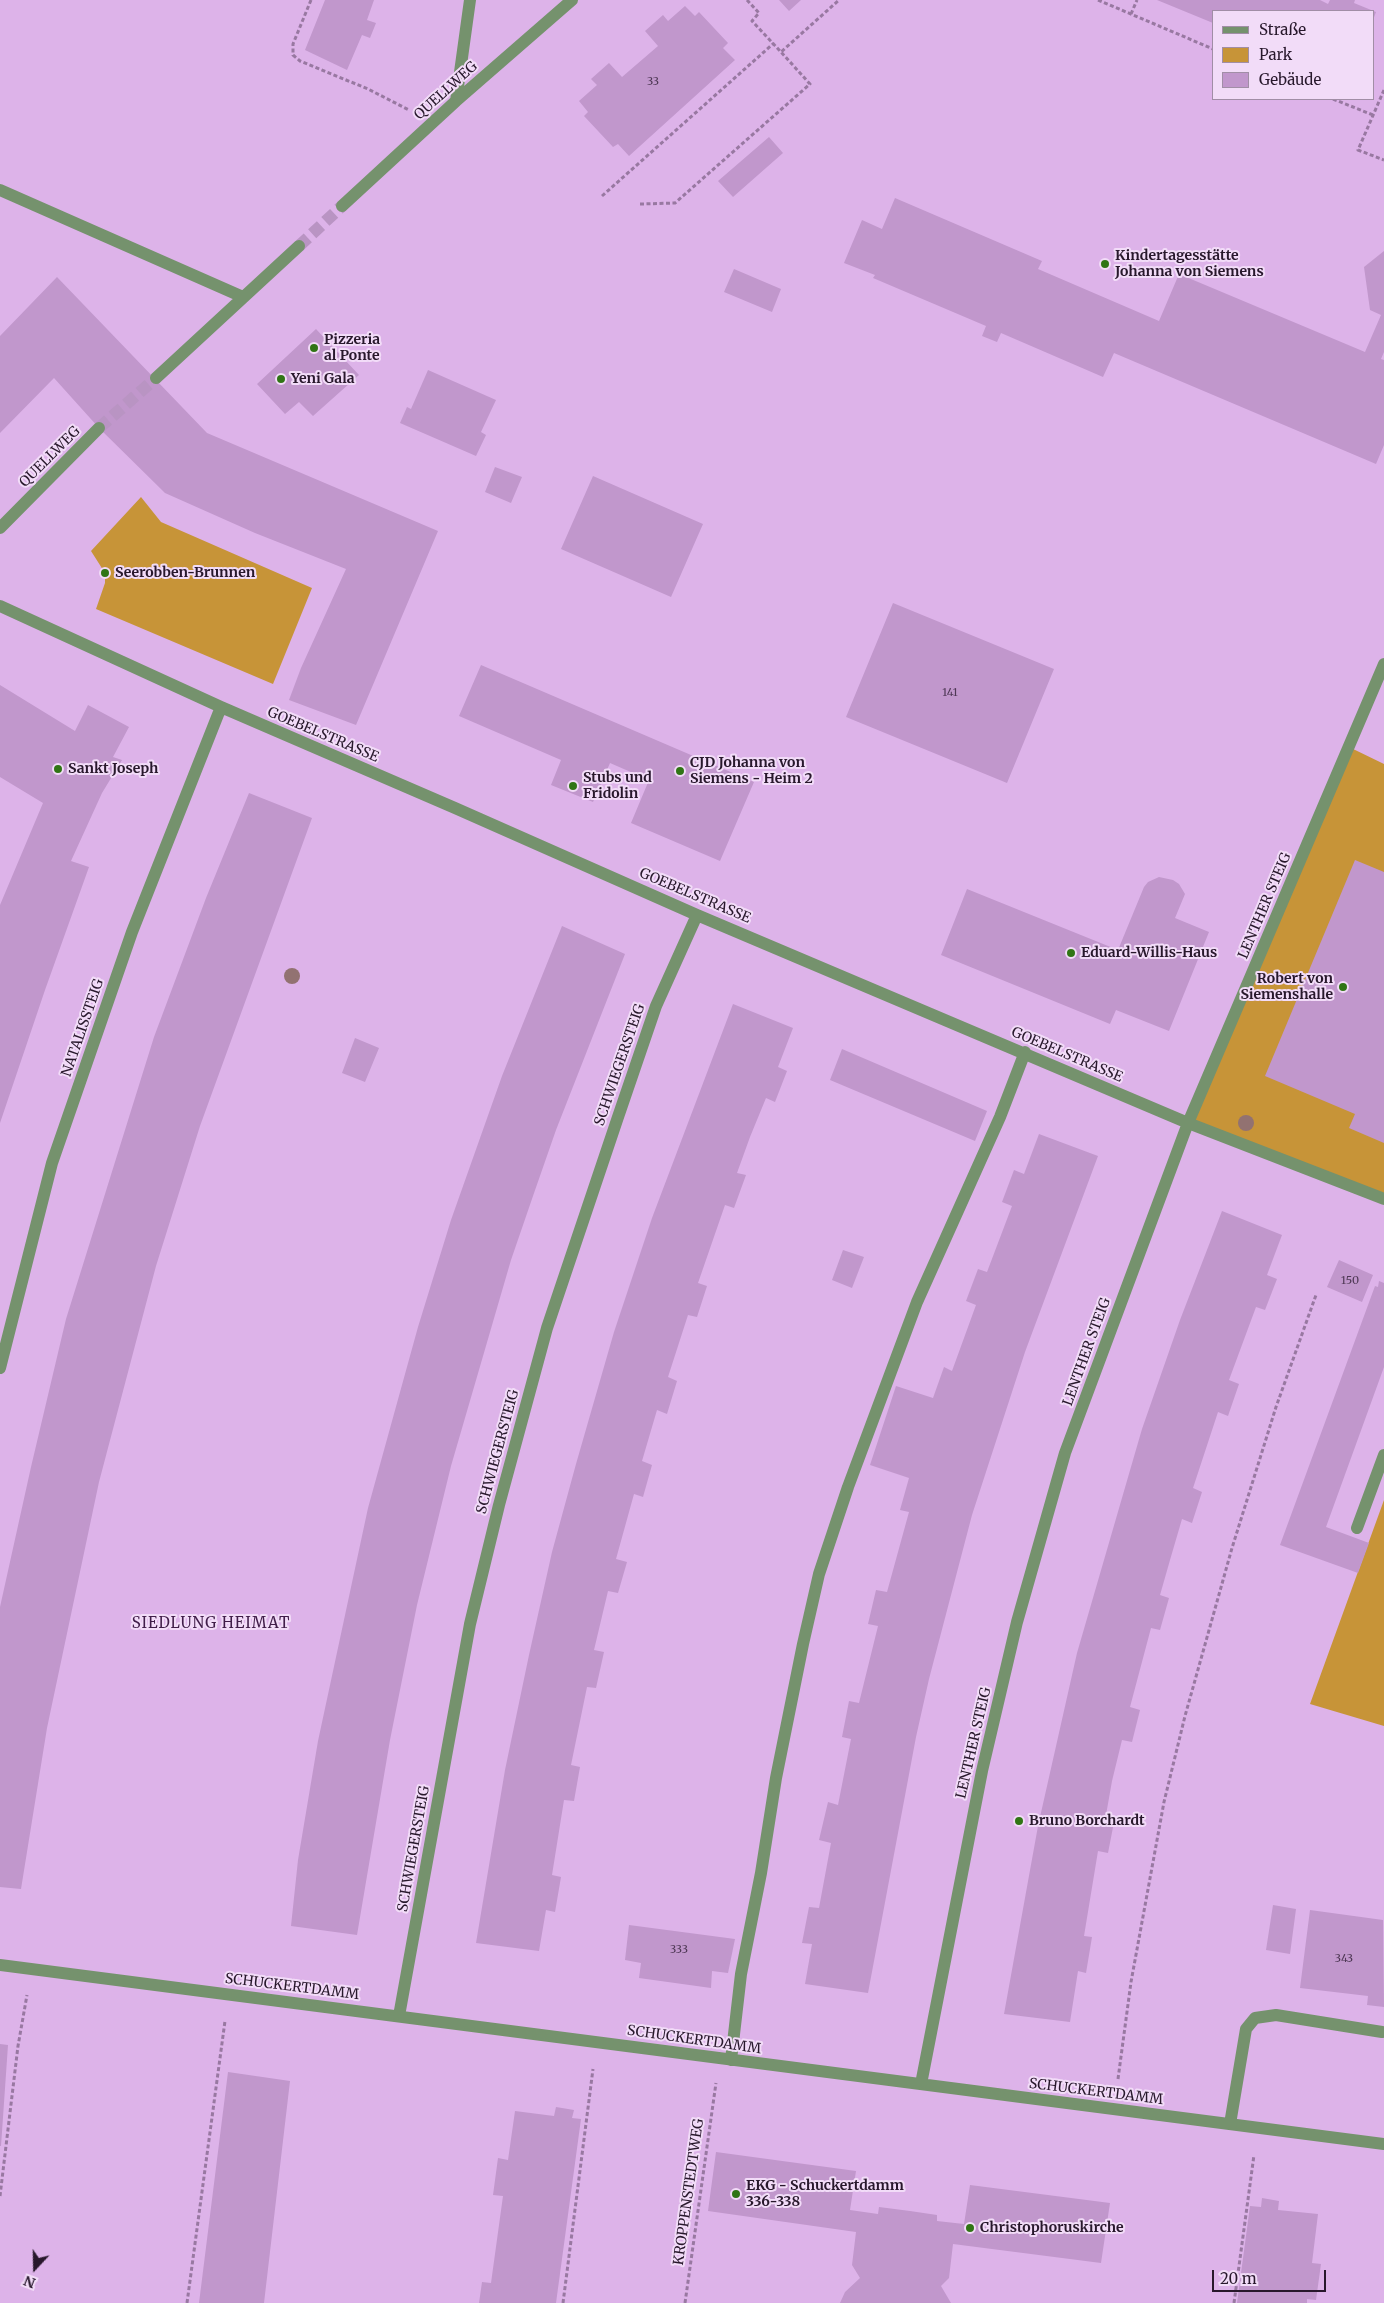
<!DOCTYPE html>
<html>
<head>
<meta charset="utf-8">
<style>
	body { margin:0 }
	#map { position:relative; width:1384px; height:2303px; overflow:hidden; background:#ddb3e9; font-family:Merriweather,serif }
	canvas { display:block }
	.legend { position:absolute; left:1212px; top:10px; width:162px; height:90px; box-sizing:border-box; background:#f2dcf8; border:1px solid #a18ea6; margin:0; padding:6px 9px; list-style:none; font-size:15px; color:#28182c }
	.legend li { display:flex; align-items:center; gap:10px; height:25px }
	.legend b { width:25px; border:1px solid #a18ea6 }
	.north { position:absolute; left:10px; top:2243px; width:50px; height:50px; -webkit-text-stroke:4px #f2dcf8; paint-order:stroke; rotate:201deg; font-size:14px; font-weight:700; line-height:20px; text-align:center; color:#28182c }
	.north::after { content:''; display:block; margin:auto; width:18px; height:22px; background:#28182c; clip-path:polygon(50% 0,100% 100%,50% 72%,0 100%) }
	.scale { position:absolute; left:1212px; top:2270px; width:114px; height:22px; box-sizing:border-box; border:2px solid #28182c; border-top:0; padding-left:6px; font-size:15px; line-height:18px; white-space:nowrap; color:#28182c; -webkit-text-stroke:4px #f2dcf8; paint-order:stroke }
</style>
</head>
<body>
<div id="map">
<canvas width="1384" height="2303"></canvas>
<ul class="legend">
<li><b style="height:6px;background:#75926d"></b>Straße</li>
<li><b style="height:14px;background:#c79438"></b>Park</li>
<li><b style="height:14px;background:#c197cc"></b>Gebäude</li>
</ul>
<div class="north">N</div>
<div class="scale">20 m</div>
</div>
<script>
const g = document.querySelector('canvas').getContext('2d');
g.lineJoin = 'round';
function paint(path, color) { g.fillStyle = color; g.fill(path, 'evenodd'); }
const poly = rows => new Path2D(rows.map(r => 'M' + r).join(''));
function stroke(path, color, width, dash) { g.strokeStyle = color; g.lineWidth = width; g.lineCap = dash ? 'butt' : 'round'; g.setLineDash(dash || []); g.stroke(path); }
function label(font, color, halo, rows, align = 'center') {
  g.font = font + ' Merriweather,serif'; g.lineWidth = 4; g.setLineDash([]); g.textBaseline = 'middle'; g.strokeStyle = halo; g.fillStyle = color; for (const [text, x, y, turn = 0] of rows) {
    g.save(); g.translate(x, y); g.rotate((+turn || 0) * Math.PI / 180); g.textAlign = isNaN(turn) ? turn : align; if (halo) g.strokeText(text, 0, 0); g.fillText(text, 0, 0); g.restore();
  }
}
const green = poly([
	[141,497,161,522,312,588,273,684,96,609,105,583,105,573,91,551],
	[1349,747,1384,764,1384,1199,1188,1123],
	[1384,1500,1384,1726,1310,1704]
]);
const building = poly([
	[325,0,374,0,367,20,376,23,370,38,362,35,347,70,305,50],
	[779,0,801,0,789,11],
	[1157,0,1320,0,1328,4,1330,0,1355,0,1354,3,1376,12,1373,20,1373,11,1213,11,1213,23],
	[685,6,695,16,699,12,728,43,723,48,735,60,629,156,618,144,613,147,584,116,588,112,579,101,597,85,591,79,609,63,622,77,658,46,645,31,663,15,668,21],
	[769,137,783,153,733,197,718,181],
	[895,198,1042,261,1038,269,1159,321,1179,274,1365,352,1381,315,1370,310,1364,267,1384,251,1384,352,1381,359,1384,360,1384,445,1376,464,1114,353,1103,377,1001,333,997,342,982,336,986,326,873,278,875,275,844,263,862,220,882,229],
	[734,269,781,289,772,312,724,292],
	[57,277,207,433,438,531,356,725,289,700,301,668,346,569,255,533,165,493,99,428,54,378,0,433,0,336],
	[316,329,359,375,313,416,299,402,285,414,257,384],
	[428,370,496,400,481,432,486,435,476,456,400,423,407,407,411,409],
	[495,467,522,477,511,503,485,492],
	[593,476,703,524,671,597,561,549],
	[893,603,1054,669,1007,783,846,717],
	[481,665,754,782,720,861,631,823,649,780,610,763,593,802,551,785,561,760,459,716],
	[0,685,75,731,88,705,129,727,113,757,122,760,102,793,71,861,89,867,45,990,0,1123,0,905,43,803,0,777],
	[249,793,312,818,200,1126,156,1266,99,1482,47,1728,21,1889,0,1887,0,1607,31,1467,66,1319,154,1037,206,898],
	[1355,860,1384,872,1384,1143,1349,1128,1355,1114,1265,1076],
	[1159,877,1173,880,1179,884,1185,894,1175,918,1209,932,1169,1031,1116,1010,1110,1024,941,955,967,889,1118,950,1144,887,1148,882],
	[562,926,625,954,556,1130,533,1196,511,1260,451,1466,417,1605,390,1740,357,1935,291,1926,298,1860,318,1741,368,1508,418,1327,451,1220,502,1076],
	[733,1004,793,1028,778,1067,787,1071,775,1102,766,1098,750,1137,737,1173,746,1175,734,1208,725,1205,698,1283,707,1286,697,1317,688,1315,668,1377,677,1381,667,1414,657,1410,642,1461,652,1465,643,1497,634,1494,616,1559,627,1562,618,1593,608,1591,594,1650,604,1652,596,1688,587,1687,571,1765,580,1767,574,1801,564,1800,552,1875,561,1877,555,1912,546,1910,539,1951,476,1943,505,1770,529,1655,552,1552,576,1464,614,1332,652,1218],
	[355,1038,379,1048,365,1082,342,1073],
	[842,1049,987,1111,975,1141,830,1080],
	[1039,1134,1098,1156,1025,1352,972,1515,929,1679,916,1737,868,1993,805,1984,812,1944,802,1943,809,1907,819,1908,831,1843,819,1840,828,1802,838,1805,851,1739,842,1737,849,1701,859,1703,878,1626,868,1624,876,1590,887,1592,909,1512,900,1510,909,1478,870,1465,896,1386,933,1398,944,1367,952,1371,976,1305,966,1301,978,1269,987,1272,1012,1206,1002,1202,1014,1170,1024,1174],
	[1222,1211,1282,1235,1267,1275,1277,1279,1265,1310,1256,1307,1229,1380,1239,1384,1228,1416,1218,1412,1193,1488,1202,1492,1192,1523,1182,1519,1170,1560,1160,1595,1169,1598,1160,1630,1151,1628,1130,1707,1140,1710,1132,1742,1122,1740,1112,1781,1106,1815,1115,1817,1108,1853,1098,1851,1084,1936,1092,1937,1086,1973,1078,1971,1070,2022,1004,2014,1038,1826,1077,1653,1142,1429,1180,1320],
	[843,1250,864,1257,852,1288,832,1280],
	[1339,1260,1373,1275,1362,1302,1327,1287],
	[1379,1281,1384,1283,1384,1367,1326,1527,1369,1543,1358,1573,1280,1545,1375,1286,1378,1287],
	[1273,1905,1296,1909,1290,1954,1266,1950],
	[1310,1910,1383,1920,1384,2007,1367,2005,1368,1996,1300,1988],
	[629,1925,735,1939,728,1973,712,1971,711,1988,639,1978,641,1963,625,1960],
	[0,2044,8,2045,1,2146,0,2146],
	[228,2072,290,2081,264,2303,199,2303],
	[556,2107,574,2110,572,2118,581,2119,556,2303,479,2303,482,2282,491,2283,503,2196,493,2195,498,2158,508,2160,515,2111,554,2116],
	[716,2152,856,2171,850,2210,878,2214,879,2207,910,2211,937,2215,937,2221,964,2224,970,2185,1110,2203,1101,2263,953,2244,949,2278,941,2286,951,2303,840,2303,845,2292,860,2278,852,2265,856,2232,708,2211],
	[1262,2198,1279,2201,1278,2210,1318,2214,1312,2263,1321,2264,1316,2300,1307,2299,1307,2303,1237,2303,1250,2206,1261,2207]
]);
const minorTunnel = poly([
	[299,246,342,206],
	[99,428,156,378]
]);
const path = poly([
	[311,0,293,44,293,55,300,61,368,89,409,110],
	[747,0,759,13,752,21,781,52,839,0],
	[1098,0,1213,49],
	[1131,14,1137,0],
	[1384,90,1358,150,1384,160],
	[1333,99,1373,115],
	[602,196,774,43],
	[640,204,675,203,810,84,781,52],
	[1118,2079,1131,1982,1164,1802,1185,1716,1232,1548,1276,1407,1316,1295],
	[0,2196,18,2046,27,1995],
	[187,2303,225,2021],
	[563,2303,593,2069],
	[685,2303,716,2083],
	[1234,2303,1254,2155]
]);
const minor = poly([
	[456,101,470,0],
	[0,190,243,297],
	[342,206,456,101,572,0],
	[156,378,299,246],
	[0,528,99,428],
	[0,606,221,707,455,808,697,915,1188,1123,1384,1199],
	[0,1368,52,1163,132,932,221,707],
	[1357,1528,1384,1455],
	[0,1965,1384,2144],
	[399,2016,470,1624,499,1505,547,1328,617,1120,656,1006,697,915],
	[731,2060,741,1974,761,1873,776,1778,803,1644,819,1574,848,1487,917,1302,1000,1117,1025,1052],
	[921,2084,982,1771,1017,1622,1065,1453,1188,1123,1384,664],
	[1230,2124,1246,2029,1255,2018,1276,2015,1382,2032]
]);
const trees = [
	[292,976],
	[1246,1123]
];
const markers = [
	[1105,264,5,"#307515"],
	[314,348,5,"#307515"],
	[281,379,5,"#307515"],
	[105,573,5,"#307515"],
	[58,769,5,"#307515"],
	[680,771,5,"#307515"],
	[573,786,5,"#307515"],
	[1071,953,5,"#307515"],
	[1343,987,5,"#307515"],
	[1019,1821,5,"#307515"],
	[736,2194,5,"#307515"],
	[970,2228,5,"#307515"]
];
const numberNames = [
	["33",653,82],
	["141",950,693],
	["150",1350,1281],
	["333",679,1950],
	["343",1344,1959]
];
const streetNames = [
	["QUELLWEG",446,91,-42],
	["QUELLWEG",50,457,-45],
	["GOEBELSTRASSE",323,735,23],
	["GOEBELSTRASSE",695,896,23],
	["LENTHER STEIG",1265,906,-67],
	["NATALISSTEIG",83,1028,-71],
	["GOEBELSTRASSE",1067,1055,23],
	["SCHWIEGERSTEIG",620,1065,-71],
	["LENTHER STEIG",1087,1352,-70],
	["SCHWIEGERSTEIG",498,1452,-75],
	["LENTHER STEIG",974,1743,-77],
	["SCHWIEGERSTEIG",414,1849,-80],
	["SCHUCKERTDAMM",292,1987,7],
	["SCHUCKERTDAMM",694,2040,8],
	["SCHUCKERTDAMM",1096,2092,7],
	["KROPPENSTEDTWEG",689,2192,-82]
];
const poiNames = [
	["Kindertagesstätte",1115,256],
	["Johanna von Siemens",1115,272],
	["Pizzeria",324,340],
	["al Ponte",324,356],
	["Yeni Gala",291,379],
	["Seerobben-Brunnen",115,573],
	["CJD Johanna von",690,763],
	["Siemens - Heim 2",690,779],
	["Sankt Joseph",68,769],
	["Stubs und",583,778],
	["Fridolin",583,794],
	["Eduard-Willis-Haus",1081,953],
	["Robert von",1333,979,"right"],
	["Siemenshalle",1333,995,"right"],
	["Bruno Borchardt",1029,1821],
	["EKG - Schuckertdamm",746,2186],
	["336-338",746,2202],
	["Christophoruskirche",980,2228]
];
const neighbourhoodNames = [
	["SIEDLUNG HEIMAT",211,1624]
];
paint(green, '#c79438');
paint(building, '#c197cc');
stroke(minorTunnel, '#b994c3', 12, [12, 6]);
stroke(path, '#9878a1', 3, [4, 2.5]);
stroke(minor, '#75926d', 12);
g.fillStyle = '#927271';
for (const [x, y] of trees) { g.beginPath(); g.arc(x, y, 8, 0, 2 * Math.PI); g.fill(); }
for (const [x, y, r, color] of markers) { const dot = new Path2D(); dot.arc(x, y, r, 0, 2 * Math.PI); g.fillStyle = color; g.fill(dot); stroke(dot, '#f2dcf8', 2); }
label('11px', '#4e3854', null, numberNames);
label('14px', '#28182c', '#f2dcf8', streetNames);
label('bold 14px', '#28182c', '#f2dcf8', poiNames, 'left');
g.letterSpacing = '1px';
label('15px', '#401d49', '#f2dcf8', neighbourhoodNames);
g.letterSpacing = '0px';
</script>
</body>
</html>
